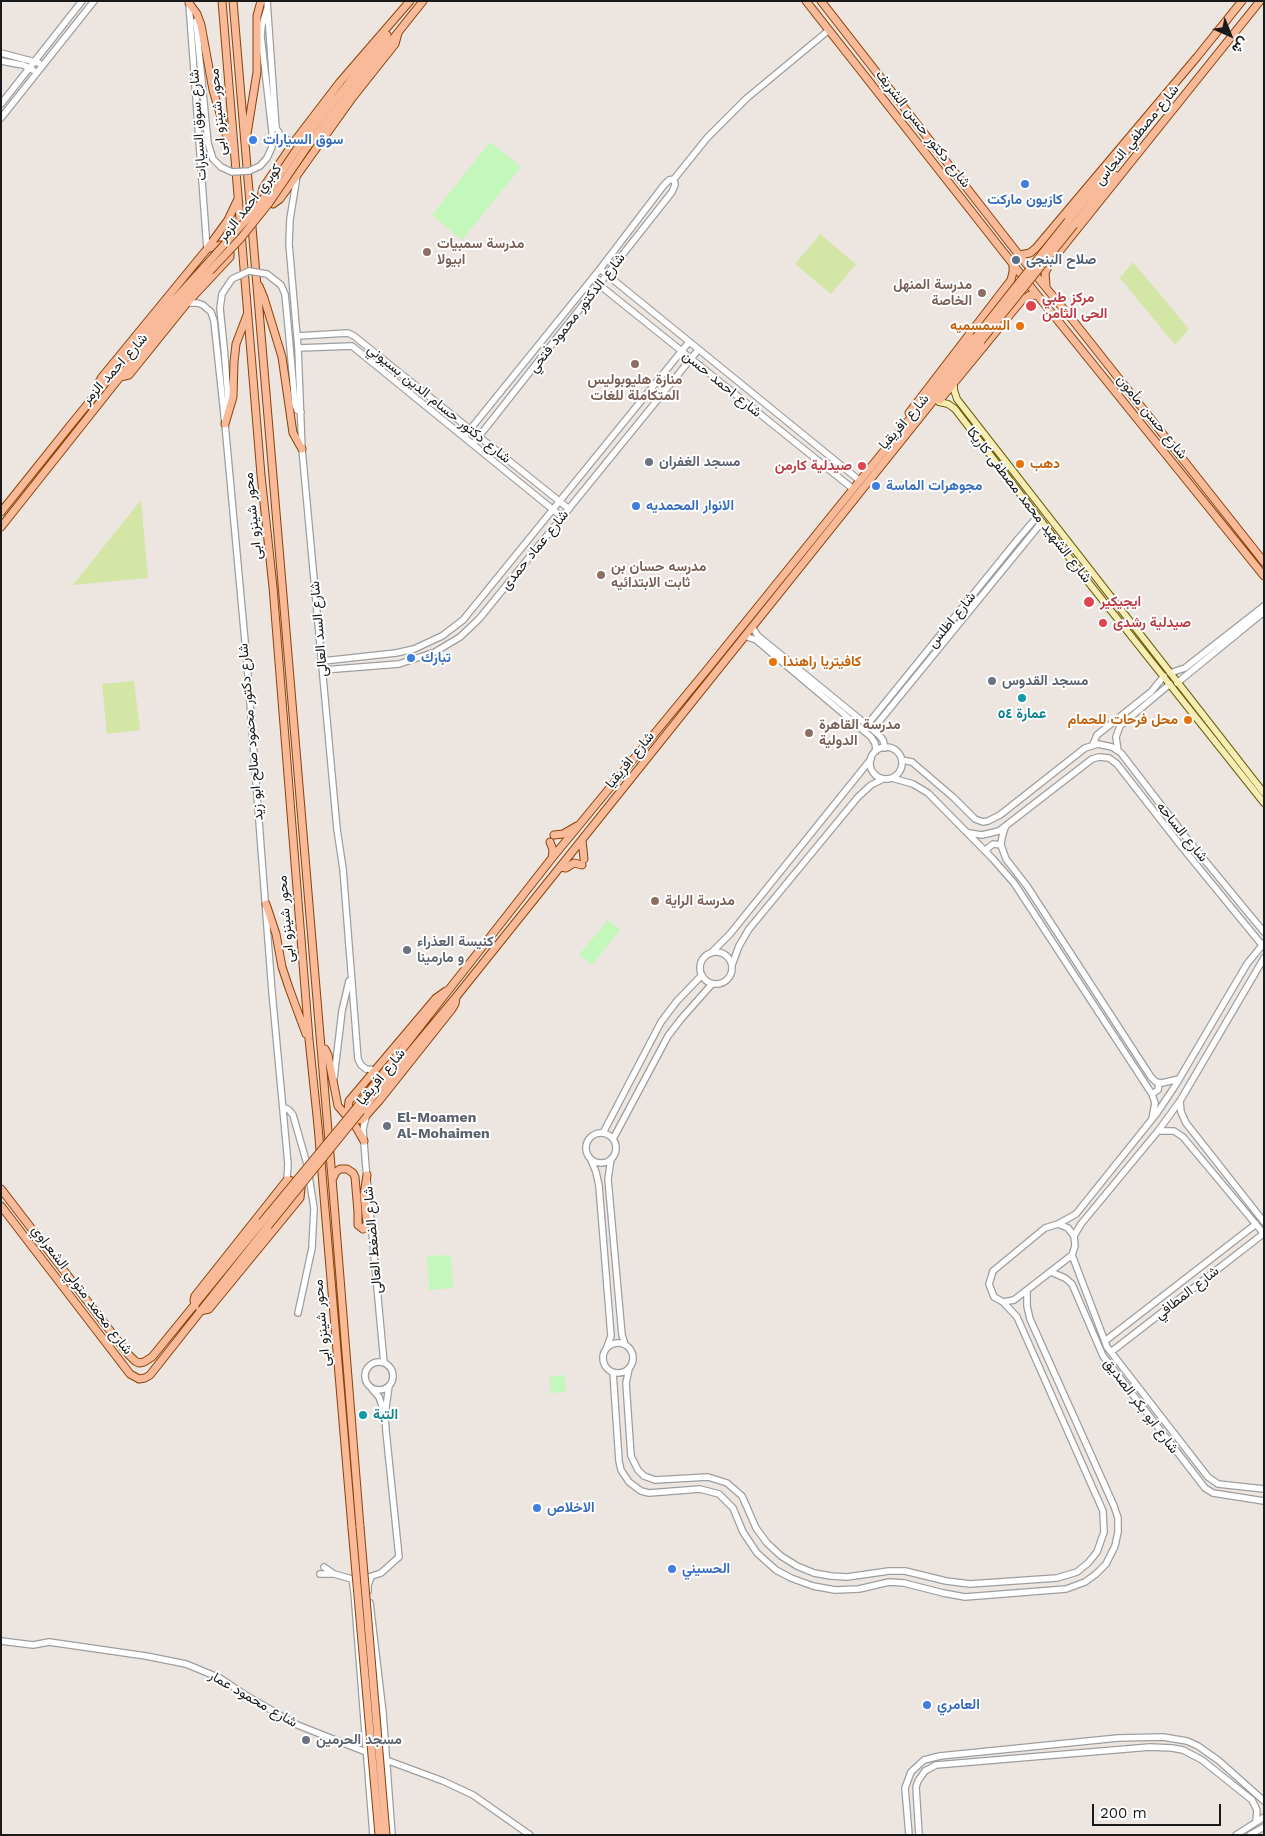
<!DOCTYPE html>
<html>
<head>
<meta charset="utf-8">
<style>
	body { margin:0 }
	#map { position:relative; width:1265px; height:1836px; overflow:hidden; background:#ece5e0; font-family:"Work Sans",Vazirmatn,sans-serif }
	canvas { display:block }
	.frame { position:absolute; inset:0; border:2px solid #1a1a1a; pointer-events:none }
	.north { position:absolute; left:1205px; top:10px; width:50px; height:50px; -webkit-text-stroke:4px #fff; paint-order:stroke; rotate:136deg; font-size:14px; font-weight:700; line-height:20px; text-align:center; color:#1a1a1a }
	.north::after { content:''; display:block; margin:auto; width:18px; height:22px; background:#1a1a1a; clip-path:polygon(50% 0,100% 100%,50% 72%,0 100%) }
	.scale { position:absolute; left:1092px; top:1804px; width:129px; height:22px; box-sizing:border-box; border:2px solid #1a1a1a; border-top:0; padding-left:6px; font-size:15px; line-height:18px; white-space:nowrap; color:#1a1a1a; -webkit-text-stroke:4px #fff; paint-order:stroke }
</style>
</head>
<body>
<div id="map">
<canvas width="1265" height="1836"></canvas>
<div class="frame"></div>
<div class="north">ش</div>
<div class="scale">200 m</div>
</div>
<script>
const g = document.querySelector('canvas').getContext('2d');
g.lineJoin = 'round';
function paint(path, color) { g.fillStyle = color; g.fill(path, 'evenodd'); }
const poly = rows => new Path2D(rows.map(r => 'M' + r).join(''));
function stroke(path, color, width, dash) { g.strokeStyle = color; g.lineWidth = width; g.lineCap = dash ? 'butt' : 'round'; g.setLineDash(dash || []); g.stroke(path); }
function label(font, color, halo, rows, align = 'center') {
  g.font = font + ' "Work Sans",Vazirmatn,sans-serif'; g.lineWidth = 4; g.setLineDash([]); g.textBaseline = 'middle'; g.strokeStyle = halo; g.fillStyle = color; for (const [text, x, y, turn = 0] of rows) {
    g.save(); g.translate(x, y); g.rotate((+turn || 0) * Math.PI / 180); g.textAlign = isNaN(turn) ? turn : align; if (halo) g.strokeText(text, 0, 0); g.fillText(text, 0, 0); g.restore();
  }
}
const grass = poly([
	[820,234,856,264,831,294,795,264],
	[1133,262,1189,329,1175,345,1120,278],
	[141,500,148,578,73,585],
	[134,681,140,730,107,734,102,684]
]);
const park = poly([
	[490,142,521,167,462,240,432,215],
	[608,920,620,930,592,965,579,955],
	[451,1255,453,1288,429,1290,427,1256],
	[565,1375,566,1392,551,1393,550,1376]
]);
const tertiary = poly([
	[267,1,276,128,282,138,294,142],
	[189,3,207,249],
	[267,9,262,25,261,36,272,131],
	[196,21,208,143],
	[1,53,39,63],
	[1,61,23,65,33,70],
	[1,104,82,1],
	[1,118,94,1],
	[297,176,290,219,289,244,298,348,302,449,337,829,343,869,358,1059,361,1065,366,1069,376,1070],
	[600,269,859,480],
	[592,279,852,488],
	[187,303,197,303,203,305,211,312,214,321,225,424,247,663,272,992,288,1164,287,1180],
	[289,336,295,405,297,410,301,412],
	[297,336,348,333,354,336,569,509],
	[224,347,228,398,227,410],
	[298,348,352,346,562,517],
	[464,437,600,269,664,185,669,180,674,179,707,138,747,98,829,30],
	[473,444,672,192,675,185,674,179],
	[752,627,758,636,878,734,883,740,885,748],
	[745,636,756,640,871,737,875,743,876,751],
	[323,661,396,653,414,649,442,636,463,620,689,342],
	[323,670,399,664,435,652,460,637,479,619,698,350],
	[1170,673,1185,668,1264,606],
	[1177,683,1264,612],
	[867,725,1018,539,1037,517],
	[873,729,1042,522],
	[1093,744,1097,735,1151,692,1164,676],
	'870 763a16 16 0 1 1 32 0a16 16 0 1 1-32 0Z',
	[1118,751,1116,737,1120,726,1170,684],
	[902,760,912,762,954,798,975,819,983,822,988,821,1000,815,1085,748,1098,744,1112,747,1121,753,1188,840,1264,932],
	[892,778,913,784,928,793,993,859,1014,883,1152,1094,1155,1103,1152,1119],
	[1005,828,1002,837,1001,845,1006,859,1027,886,1151,1077,1156,1082,1162,1083,1179,1079],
	[969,833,982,835,999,831,1092,759,1099,757,1109,758,1117,764,1181,846,1262,945],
	[986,852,988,848,993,844,1001,845],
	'700 968a16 16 0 1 1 32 0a16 16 0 1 1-32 0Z',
	[711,953,730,934,871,759],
	[732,965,739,946,749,929,858,797,871,785,883,779],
	[334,1078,342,1011,349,981],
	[1152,1094,1158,1090,1159,1083],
	[1180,1101,1181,1112,1186,1123,1264,1222],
	[283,1107,289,1110,293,1115,307,1164,314,1208,312,1248,298,1313],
	[366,1117,363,1129,366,1168,384,1363],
	[1158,1131,1174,1131,1183,1137,1264,1234],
	'586 1148a15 15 0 1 1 30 0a15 15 0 1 1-30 0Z',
	[603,1133,661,1022,677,1001,702,975],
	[613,1139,668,1036,681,1019,712,984],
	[611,1159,608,1179,622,1335,625,1344],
	[591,1160,596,1172,599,1186,611,1336,607,1347],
	[1058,1224,1076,1214,1157,1113,1175,1086,1247,964,1264,943],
	[1058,1224,1068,1228,1074,1236,1075,1246,1072,1255,1014,1300,1003,1302,994,1297,989,1284,993,1271,1045,1228,1058,1224],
	[1074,1236,1081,1224,1158,1131,1180,1101,1264,958],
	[1072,1255,1107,1347,1208,1477,1218,1484,1264,1489],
	[1051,1272,1065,1278,1072,1284,1103,1356,1205,1488,1213,1493,1264,1501],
	[1105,1341,1256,1224],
	'603 1358a15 15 0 1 1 30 0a15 15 0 1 1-30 0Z',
	[1111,1352,1263,1234],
	'365 1376a14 14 0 1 1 28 0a14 14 0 1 1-28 0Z',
	[629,1369,626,1383,631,1456,638,1470,644,1476,655,1480,708,1477,727,1483,742,1496,756,1528,767,1543,781,1556,797,1566,814,1573,831,1576,847,1577,889,1571,905,1571,946,1581,970,1584,1057,1578,1077,1572,1088,1563,1097,1552,1104,1532,1103,1511,1017,1317,1003,1302],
	[613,1372,619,1461,621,1470,629,1482,641,1491,649,1493,700,1489,719,1494,733,1508,743,1532,757,1553,776,1570,791,1578,813,1586,835,1590,859,1589,889,1582,904,1583,943,1593,965,1597,1066,1589,1085,1582,1096,1574,1106,1564,1115,1546,1118,1532,1118,1518,1114,1506,1030,1319,1027,1306,1027,1291],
	[372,1389,379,1397,384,1412],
	[324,1567,334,1574,352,1579,363,1579,381,1573,399,1557,386,1431,385,1414,389,1386],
	[320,1574,332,1574],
	[352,1579,354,1592,373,1835],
	[368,1591,368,1585,371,1577],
	[370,1603,383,1713,392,1835],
	[1,1641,33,1645,49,1642,146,1656,186,1664,220,1678,247,1696,295,1724,366,1752],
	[386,1760,443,1781,473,1795,530,1835],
	[909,1835,905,1788,911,1772,924,1760,940,1756,1118,1738,1163,1737,1187,1741,1198,1746,1218,1760,1264,1801],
	[919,1835,916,1787,918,1781,925,1771,936,1765,1150,1747,1172,1748,1183,1750,1202,1760,1252,1800,1257,1810,1256,1821],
	[1236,1835,1264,1817],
	[1250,1835,1264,1827]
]);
const secondary = poly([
	[954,383,954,390,957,399,1264,793],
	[939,402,948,404,955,409,1081,573,1264,803]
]);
const primary = poly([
	[222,1,261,475,273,587,309,1039,318,1126,352,1528],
	[233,1,332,1178,360,1527],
	[806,1,1038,296,1264,576],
	[821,1,1019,255,1071,318,1264,562],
	[189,3,197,14,201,25,213,90,226,134,232,147],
	[398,33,395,44,353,97,280,199,273,204,265,201,261,197,263,188,294,142,340,82,410,1],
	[247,134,257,72,257,16,261,1],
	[301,143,387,35],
	[307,147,423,1],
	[1068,221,1144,129,1150,117],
	[1074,225,1115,175],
	[1019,255,1030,253,1036,248,1197,57,1242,1],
	[1046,285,1045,273,1050,263,1260,1],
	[259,286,264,298,282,357,293,433,302,449],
	[120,377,129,375,187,303,230,257,230,251,224,245,220,245,207,249],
	[100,389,99,382,102,377,207,249,228,220,237,201],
	[940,400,1022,300,1030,295,1038,296],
	[909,413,1011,280,1013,272,1013,264],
	[225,424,233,397,234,362,236,344,247,315],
	[1,512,73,422,165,310,205,266],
	[1,527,170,314,210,271],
	[554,835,563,834,577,826],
	[582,840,584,859],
	[550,842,553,850,552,858],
	[560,867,566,868,574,863,582,865],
	[266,904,276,934,282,967,289,988,306,1034],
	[446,991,436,998,349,1101,348,1111,353,1119,362,1120,379,1101,452,1009,455,1004,456,998],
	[321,1048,325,1049,328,1055,338,1106,356,1127,364,1141],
	[357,1107,552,858,706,671,976,337],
	[361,1111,456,997,981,341],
	[333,1178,336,1172,340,1169,347,1169,353,1173,355,1177,358,1212,358,1225,363,1229,367,1224,364,1195,367,1175],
	[1,1189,128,1354,135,1361,139,1363,144,1362,152,1357,262,1222],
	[1,1206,130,1374,139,1379,145,1378,150,1375,268,1226],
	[195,1306,194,1300,195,1296,287,1180,296,1182,301,1188,300,1198,209,1309,200,1311]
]);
const tertiaryBridge = poly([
	[208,143,213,159,221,167,232,172,249,171,260,166,267,158,272,147,272,131],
	[224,347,220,308,222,294,232,279,249,271,267,274,281,285,285,294,289,336]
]);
const primaryBridge = poly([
	[205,266,257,208,301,143],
	[210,271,241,238,269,203,307,147],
	[976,337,1068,221],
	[981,341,1074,225],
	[262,1222,357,1107],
	[268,1226,361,1111],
	[360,1527,386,1835],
	[352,1528,379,1835]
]);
const markers = [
	[253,140,5,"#3f7fe0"],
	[1025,184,5,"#3f7fe0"],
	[427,252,5,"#8d6e63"],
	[1016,260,5,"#5c6f8a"],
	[982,293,5,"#8d6e63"],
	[1031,306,6,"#e0444e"],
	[1020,326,5,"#e8710a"],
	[635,364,5,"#8d6e63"],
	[649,462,5,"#6b7280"],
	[1020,464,5,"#e8710a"],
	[862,466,5,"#e0444e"],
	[876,486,5,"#3f7fe0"],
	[636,506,5,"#3f7fe0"],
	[601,575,5,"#8d6e63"],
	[1089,602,6,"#e0444e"],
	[1103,623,5,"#e0444e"],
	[411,658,5,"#3f7fe0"],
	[773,662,5,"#e8710a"],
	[992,681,5,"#6b7280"],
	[1022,698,5,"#0f9aa8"],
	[1188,720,5,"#e8710a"],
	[809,733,5,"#8d6e63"],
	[655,901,5,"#8d6e63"],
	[407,950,5,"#6b7280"],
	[387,1126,5,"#6b7280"],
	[363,1415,5,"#0f9aa8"],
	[537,1508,5,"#3f7fe0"],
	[672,1569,5,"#3f7fe0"],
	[927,1705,5,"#3f7fe0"],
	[306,1740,5,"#6b7280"]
];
const streetNames = [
	["محور شينزو ابى",218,112,-95],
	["شارع سوق السيارات",198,125,-94],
	["شارع دكتور حسن الشريف",923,129,52],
	["شارع مصطفي النحاس",1137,135,-51],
	["كوبري احمد الزمر",250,203,-52],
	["شارع الدكتور محمود فتحي",577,313,-52],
	["شارع احمد الزمر",115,369,-48],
	["شارع احمد حسن",722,384,39],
	["شارع دكتور حسام الدين بسيوني",439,404,39],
	["شارع حسن مأمون",1152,417,51],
	["شارع افريقيا",904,422,-49],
	["شارع الشهيد محمد مصطفى كاريكا",1029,505,52],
	["محور شينزو ابى",253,516,-96],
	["شارع عماد حمدى",535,550,-51],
	["شارع اطلس",952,620,-51],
	["شارع السد العالى",319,629,-95],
	["شارع دكتور محمود صالح ابو زيد",251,732,-95],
	["شارع افريقيا",630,760,-51],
	["شارع الساحه",1182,832,51],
	["محور شينزو ابى",286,919,-95],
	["شارع افريقيا",381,1077,-51],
	["شارع الضغط العالى",373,1240,-95],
	["شارع محمد متولي الشعراوي",82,1290,53],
	["شارع المطافي",1187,1293,-38],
	["محور شينزو ابى",322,1323,-95],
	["شارع ابو بكر الصديق",1141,1406,53],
	["شارع محمود عمار",253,1699,30]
];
const shopNames = [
	["سوق السيارات",263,140],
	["كازيون ماركت",1025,200,"center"],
	["مجوهرات الماسة",886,486],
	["الانوار المحمديه",646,506],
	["تبارك",421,658],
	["الاخلاص",547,1508],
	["الحسيني",682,1569],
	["العامري",937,1705]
];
const educationNames = [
	["مدرسة سمبيات",437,244],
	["ابيولا",437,260],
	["مدرسة المنهل",972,285,"right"],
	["الخاصة",972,301,"right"],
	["منارة هليوبوليس",635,380,"center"],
	["المتكاملة للغات",635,396,"center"],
	["مدرسه حسان بن",611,567],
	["ثابت الابتدائيه",611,583],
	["مدرسة القاهرة",819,725],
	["الدولية",819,741],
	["مدرسة الراية",665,901]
];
const serviceNames = [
	["صلاح البنجى",1026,260]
];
const healthNames = [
	["مركز طبي",1042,298],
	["الحى الثامن",1042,314],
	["صيدلية كارمن",852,466,"right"],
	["ايجيكير",1100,602],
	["صيدلية رشدى",1113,623]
];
const foodNames = [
	["السمسميه",1010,326],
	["دهب",1030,464,"left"],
	["كافيتريا راهندا",783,662,"left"],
	["محل فرحات للحمام",1178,720]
];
const worshipNames = [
	["مسجد الغفران",659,462],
	["مسجد القدوس",1002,681],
	["كنيسة العذراء",417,942],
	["و مارمينا",417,958],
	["El-Moamen",397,1118],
	["Al-Mohaimen",397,1134],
	["مسجد الحرمين",316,1740]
];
const cultureNames = [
	["عمارة ٥٤",1022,714],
	["التبة",373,1415,"left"]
];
paint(grass, '#d3e6a6');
paint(park, '#c4f7bc');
stroke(tertiary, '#9e9e9e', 8);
stroke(secondary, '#6b6008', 8);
stroke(primary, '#8c4205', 9);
stroke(tertiary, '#fff', 5.5);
stroke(secondary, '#f7ecb3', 6);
stroke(primary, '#f8ba99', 7);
stroke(tertiaryBridge, '#9e9e9e', 8, []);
stroke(primaryBridge, '#8c4205', 9, []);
stroke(tertiaryBridge, '#fff', 5.5);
stroke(primaryBridge, '#f8ba99', 7);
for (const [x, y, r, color] of markers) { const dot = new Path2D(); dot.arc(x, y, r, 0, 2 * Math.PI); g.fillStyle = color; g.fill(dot); stroke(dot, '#fff', 2); }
label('14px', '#1a1a1a', '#fff', streetNames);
label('bold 14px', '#366cbe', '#fff', shopNames, 'left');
label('bold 14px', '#785e54', '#fff', educationNames, 'left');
label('bold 14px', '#4e5e75', '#fff', serviceNames, 'left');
label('bold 14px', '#be3a42', '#fff', healthNames, 'left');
label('bold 14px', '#c56008', '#fff', foodNames, 'right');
label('bold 14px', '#5b616d', '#fff', worshipNames, 'left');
label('bold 14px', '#0d838f', '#fff', cultureNames);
</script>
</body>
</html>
